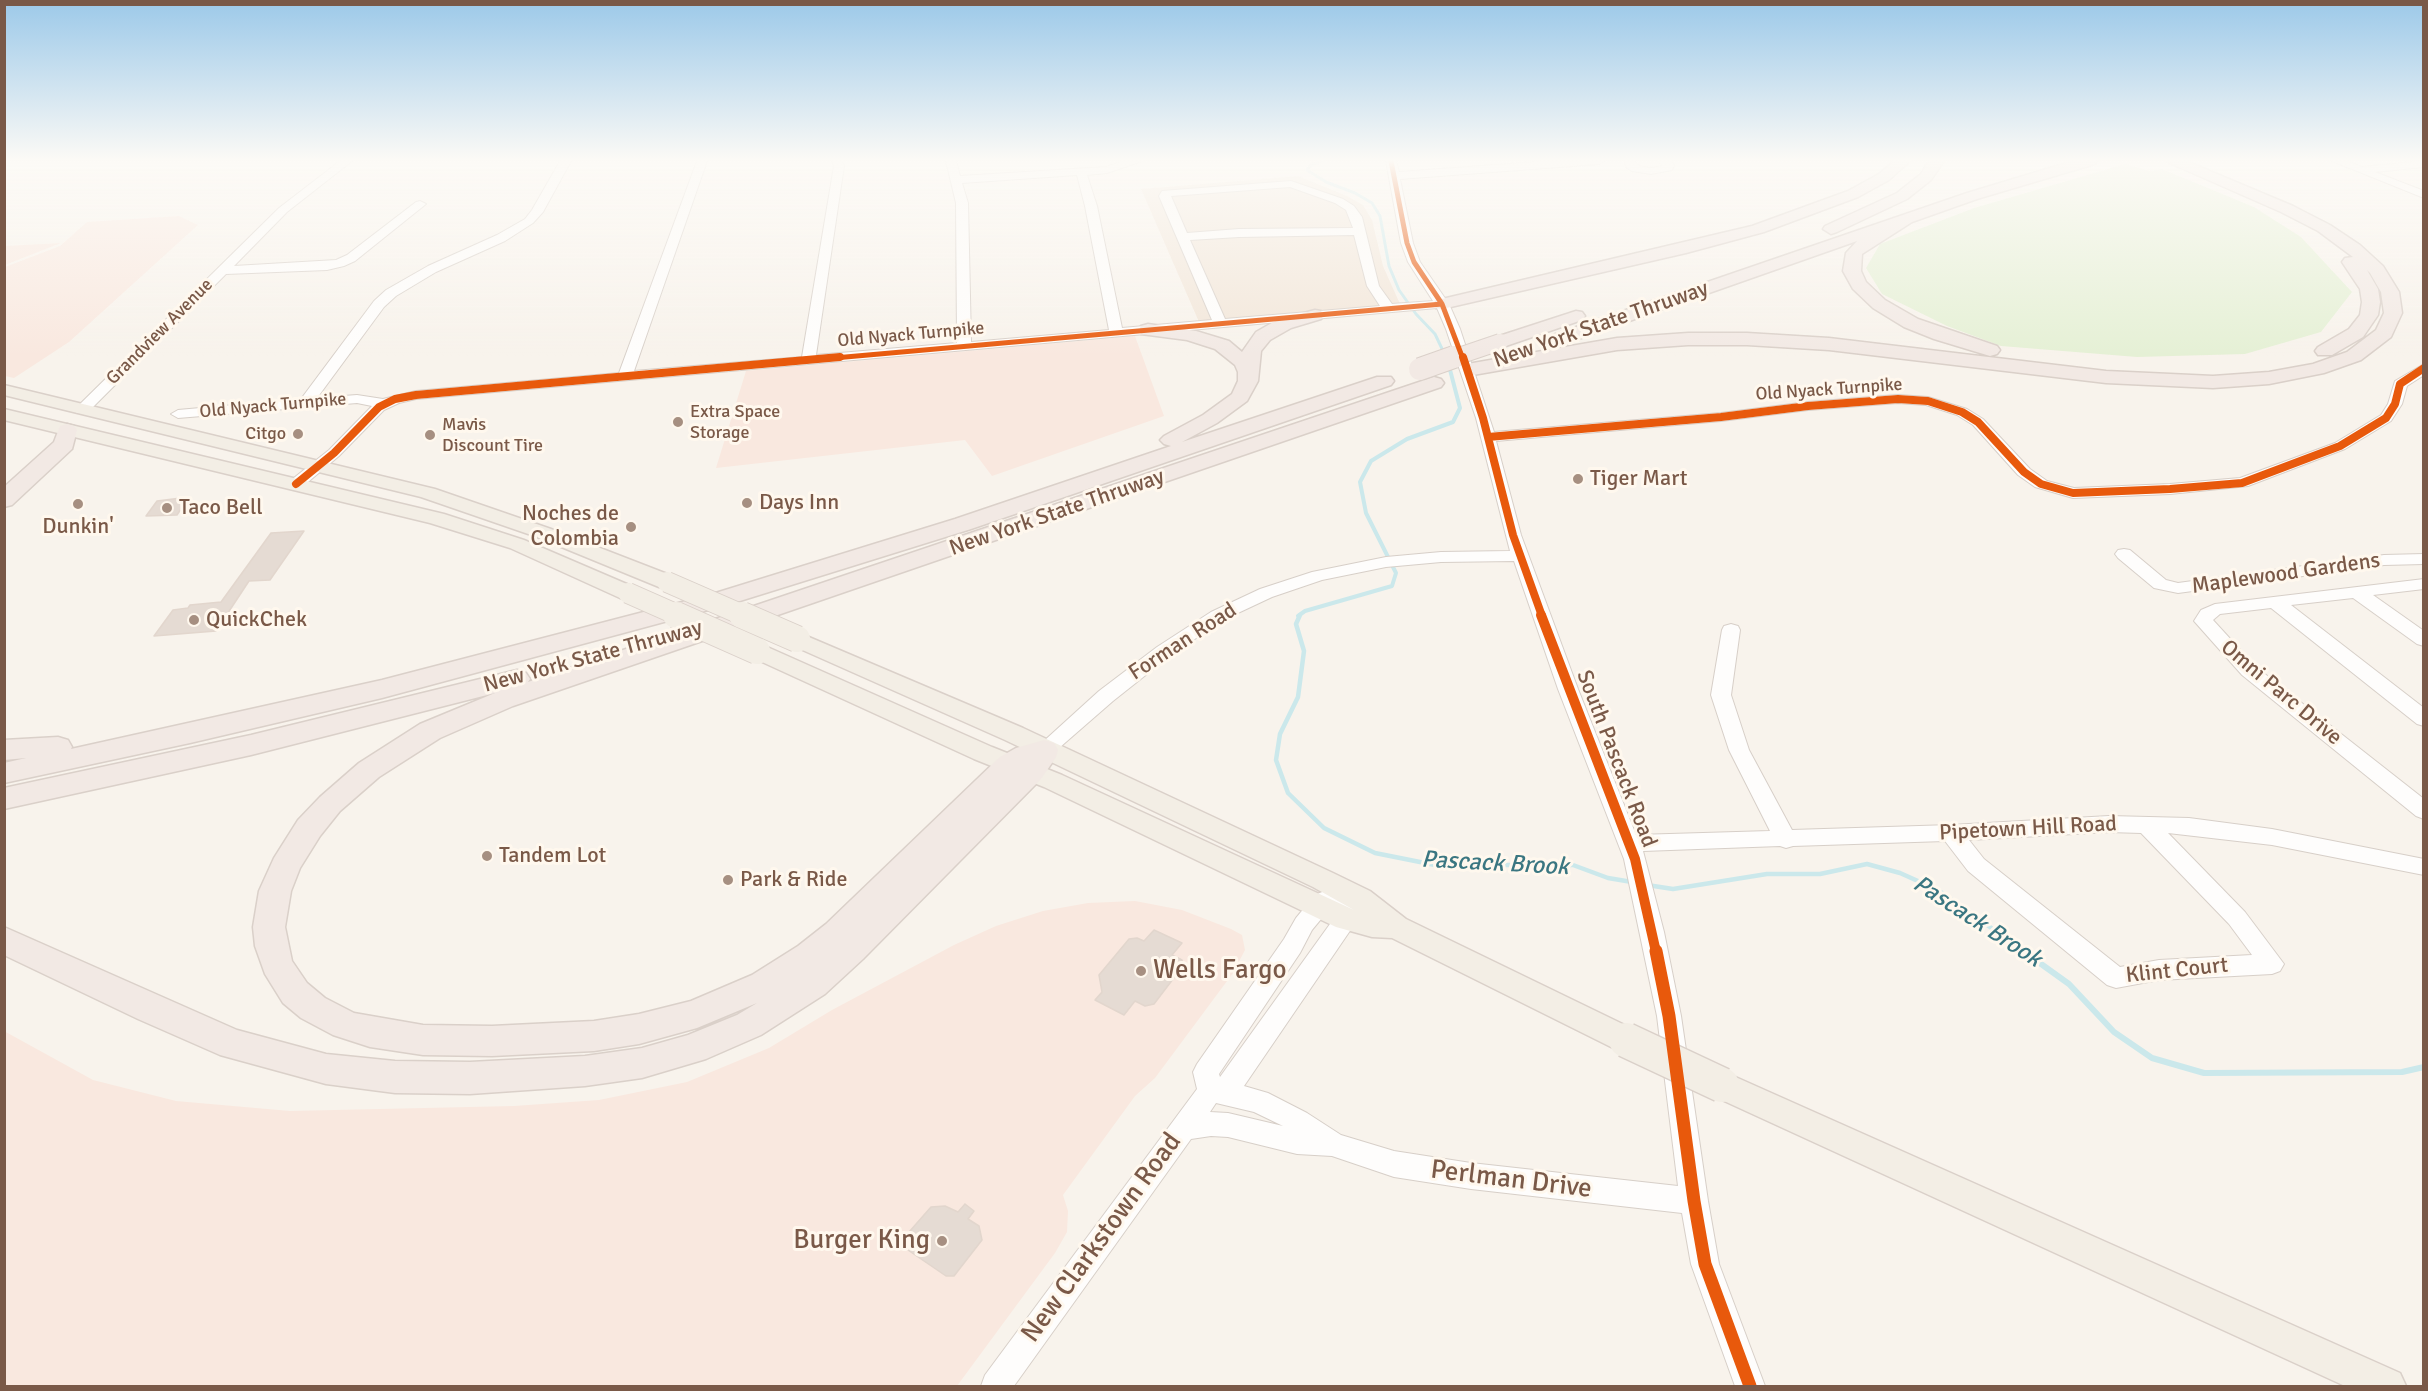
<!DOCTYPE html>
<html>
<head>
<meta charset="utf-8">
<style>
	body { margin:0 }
	#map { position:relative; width:2428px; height:1391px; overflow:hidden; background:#f8f3ec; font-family:Signika,sans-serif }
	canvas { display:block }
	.frame { position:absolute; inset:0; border:6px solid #7a5948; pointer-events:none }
</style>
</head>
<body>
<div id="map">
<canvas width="2428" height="1391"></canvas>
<div class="frame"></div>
</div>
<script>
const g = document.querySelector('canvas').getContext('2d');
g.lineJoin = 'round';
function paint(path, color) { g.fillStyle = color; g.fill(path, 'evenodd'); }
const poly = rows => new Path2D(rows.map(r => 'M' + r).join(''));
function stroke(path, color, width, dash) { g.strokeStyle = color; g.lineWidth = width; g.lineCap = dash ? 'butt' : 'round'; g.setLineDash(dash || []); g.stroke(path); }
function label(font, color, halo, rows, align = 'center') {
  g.font = font + ' Signika,sans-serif'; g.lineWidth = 6; g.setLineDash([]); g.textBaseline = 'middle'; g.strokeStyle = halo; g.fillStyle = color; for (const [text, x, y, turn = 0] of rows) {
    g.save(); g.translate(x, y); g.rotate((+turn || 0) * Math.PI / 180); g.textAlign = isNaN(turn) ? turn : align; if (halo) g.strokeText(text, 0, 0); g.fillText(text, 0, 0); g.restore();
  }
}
const residential = poly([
	[1298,176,1347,196,1363,205,1372,220,1383,266,1400,304,1199,322,1141,189]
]);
const commercial = poly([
	[179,216,198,225,69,342,14,378,5,376,5,267,60,246,87,222],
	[61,243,5,265,5,246],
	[1135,336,1164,416,992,476,965,440,716,468,746,371],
	[1135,901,1182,910,1231,929,1242,935,1245,950,1233,973,1155,1078,1135,1096,1063,1195,1068,1211,1067,1232,1055,1253,957,1386,5,1386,4,1031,93,1080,176,1101,290,1111,514,1106,599,1100,687,1082,769,1048,832,1010,954,945,996,926,1043,911,1088,903]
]);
const green = poly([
	[2125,164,2150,171,2162,169,2254,207,2301,237,2352,292,2321,332,2245,354,2137,357,2001,346,1947,326,1882,294,1866,268,1880,244,1974,208]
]);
const streamFar3 = poly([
	[1322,161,1311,165,1307,170,1326,182,1355,193,1372,203,1380,216,1389,266,1399,290,1416,314,1435,334,1445,355]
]);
const streamFar2 = poly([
	[1298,616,1305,611,1392,586,1396,573,1366,513,1360,482,1371,461,1407,439,1453,422,1460,408,1449,366]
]);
const streamFar1 = poly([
	[1300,615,1296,624,1304,651,1298,697,1280,734,1276,760,1288,793,1324,828,1375,853,1435,865,1573,865,1608,878,1632,882],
	[1647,885,1673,889,1767,874,1820,874,1867,864,1900,873,1938,890,2025,952]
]);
const stream = poly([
	[2023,951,2069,984,2114,1032,2152,1058,2204,1073,2402,1072,2424,1067]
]);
const building = poly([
	[189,497,177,515,146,516,157,501,189,497],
	[304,531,270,580,249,581,216,631,154,636,173,610,188,608,190,605,221,602,271,533,304,531],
	[1154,930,1182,943,1172,955,1182,960,1183,966,1154,1004,1145,1006,1135,1001,1124,1015,1095,1000,1102,992,1099,975,1129,939,1137,938,1144,941,1154,930],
	[965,1204,974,1211,968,1219,979,1226,982,1240,954,1276,946,1276,902,1246,902,1240,931,1207,945,1206,958,1212,965,1204]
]);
const minor = poly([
	[340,161,352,161,287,212,234,266,336,260,347,255,416,202,420,201,426,204,355,261,344,266,327,270,226,274,87,413,77,413,75,410,77,407,279,208,340,161],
	[560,161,571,161,543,212,533,223,505,241,436,272,396,296,384,307,317,398,357,395,383,399,416,391,619,373,697,161,707,161,634,371,802,357,834,166,832,161,842,161,844,166,816,355,957,343,956,203,946,161,956,161,960,176,1106,167,1124,161,1142,161,1107,173,1087,175,1097,206,1122,328,1212,320,1159,196,1162,191,1291,181,1343,199,1354,206,1362,217,1379,286,1392,304,1433,301,1408,262,1401,243,1386,161,1396,161,1399,172,1550,161,1604,161,1599,164,1400,179,1413,243,1420,262,1449,304,1460,329,1494,432,1721,413,1808,402,1898,395,1928,397,1967,409,1983,419,2030,469,2047,481,2074,488,2170,484,2240,478,2335,443,2381,415,2388,404,2395,381,2424,364,2424,375,2407,386,2402,404,2391,421,2345,449,2248,486,2170,494,2073,498,2035,487,2018,475,1973,425,1957,415,1926,405,1898,403,1808,410,1721,421,1496,441,1521,535,1578,689,1636,835,1770,831,1729,750,1711,695,1722,630,1724,626,1731,624,1738,626,1740,630,1731,695,1749,750,1792,830,1951,825,2109,816,2189,818,2272,829,2424,859,2424,875,2272,845,2168,833,2245,912,2284,964,2280,971,2272,974,2159,980,2116,988,2107,985,1968,871,1945,841,1793,846,1786,848,1780,846,1643,851,1664,932,1681,1016,1708,1201,1719,1264,1765,1386,1735,1386,1691,1264,1682,1213,1471,1189,1394,1177,1332,1156,1297,1154,1228,1137,1211,1136,1191,1139,1014,1386,981,1386,985,1375,1197,1089,1193,1072,1197,1064,1284,939,1296,918,1315,895,1346,882,1354,885,1357,891,1360,904,1358,919,1244,1086,1268,1093,1307,1113,1341,1135,1394,1151,1471,1163,1678,1186,1657,1016,1624,859,1558,689,1514,561,1441,562,1386,567,1322,580,1272,597,1223,620,1171,655,1113,701,1051,755,1044,757,1037,755,1034,750,1099,691,1157,647,1211,612,1260,589,1312,572,1386,557,1441,552,1510,551,1476,418,1446,329,1437,308,416,399,399,403,384,410,339,456,302,487,296,489,290,487,288,484,290,481,329,450,372,406,357,403,178,418,171,414,178,410,301,399,374,301,386,290,428,266,497,235,525,219,532,210,560,161],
	[1077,175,1085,206,1109,330,971,342,968,203,962,183,1077,175],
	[1290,187,1335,203,1346,210,1353,228,1239,229,1187,233,1171,196,1290,187],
	[1354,235,1367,286,1380,306,1225,319,1190,240,1239,237,1354,235],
	[2109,832,2141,833,2229,924,2252,955,2159,960,2120,967,1984,859,1969,840,2109,832],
	[1337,904,1335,917,1220,1077,1219,1074,1300,953,1312,930,1331,907,1337,904],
	[1216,1103,1254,1112,1283,1126,1228,1113,1210,1112,1216,1103],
	[1624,161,1634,161,1639,166,1651,168,1663,166,1659,161,1671,161,1674,165,1672,170,1651,174,1632,171,1627,168,1624,161],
	[2332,161,2347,161,2362,167,2424,161,2424,167,2375,172,2424,191,2424,198,2332,161],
	[2124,549,2130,550,2166,580,2178,583,2384,555,2424,554,2424,564,2384,565,2178,593,2154,588,2118,558,2115,554,2118,550,2124,549],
	[2424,579,2424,589,2373,595,2424,631,2424,646,2417,644,2353,598,2291,605,2424,708,2424,726,2417,724,2271,608,2220,614,2213,620,2256,667,2424,799,2424,819,2416,816,2242,675,2194,621,2201,610,2215,604,2424,579]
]);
const major = poly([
	[4,385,435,489,551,529,675,577,678,582,675,587,667,589,659,587,537,537,421,497,4,395,4,385],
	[4,409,444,514,524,540,636,588,639,593,636,598,628,600,620,598,510,548,430,523,4,420,4,409],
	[797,632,1023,728,1333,873,1370,891,1406,919,1637,1031,1642,1040,1637,1049,1626,1053,1615,1049,1392,938,1372,937,1336,927,1044,787,974,759,749,656,745,651,749,646,757,644,765,646,992,747,1062,775,1354,910,1313,887,1005,740,789,644,786,639,789,634,797,632],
	[1722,1071,2400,1373,2406,1386,2345,1386,1711,1095,1706,1085,1711,1075,1722,1071]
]);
const highway = poly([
	[1894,161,1910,161,1889,180,1858,197,1764,232,1686,253,1442,309,1436,308,1433,304,1436,300,1442,299,1752,226,1848,191,1879,174,1894,161],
	[1929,161,1944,161,1931,180,1907,199,1837,232,1831,234,1823,229,1825,226,1897,193,1921,174,1929,161],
	[2073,161,2097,161,2095,164,1977,199,1912,222,1862,254,1861,271,1866,282,1885,300,1918,319,1997,346,2000,350,1997,354,1990,356,1934,339,1904,327,1873,308,1853,289,1843,271,1846,253,1857,241,1564,344,1550,344,1548,340,1550,336,1967,193,2073,161],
	[2165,161,2186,161,2293,206,2330,225,2360,245,2383,266,2399,292,2402,313,2391,337,2361,360,2324,373,2269,384,2213,388,2106,383,1829,350,1747,345,1688,345,1617,350,1473,375,1466,373,1463,369,1466,365,1473,363,1617,338,1688,333,1747,333,1829,338,2106,371,2213,376,2269,372,2313,364,2347,352,2376,330,2384,313,2381,292,2370,273,2367,270,2378,289,2380,302,2378,315,2363,337,2332,355,2318,355,2315,351,2318,347,2349,329,2360,315,2362,302,2360,289,2342,262,2345,258,2353,257,2318,231,2281,212,2165,161],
	[1315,310,1321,311,1324,315,1321,319,1291,328,1270,340,1261,351,1258,381,1247,401,1217,423,1182,442,1377,377,1391,377,1394,381,1391,385,971,529,727,605,382,698,190,743,4,783,4,763,26,758,4,760,4,740,58,737,68,740,72,747,71,749,382,680,709,595,955,519,1171,446,1164,444,1160,440,1164,436,1203,415,1232,394,1238,381,1238,372,1235,365,1215,349,1187,340,1141,334,1139,330,1141,326,1148,324,1196,331,1229,341,1242,352,1256,332,1277,320,1315,310],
	[1576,311,1582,312,1585,316,1582,320,1500,348,1493,346,1491,342,1493,338,1576,311],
	[1434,377,1441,379,1444,383,1441,387,513,706,440,738,379,777,340,811,320,836,300,868,291,891,285,927,292,961,307,983,325,998,354,1013,423,1025,492,1026,594,1021,639,1014,691,1001,752,975,798,946,826,924,1000,757,1016,748,1044,740,1054,743,1058,750,1056,757,1041,779,863,959,825,994,761,1035,706,1059,642,1078,585,1086,470,1094,395,1093,326,1084,220,1055,138,1019,4,955,4,927,237,1030,326,1054,395,1061,470,1062,585,1056,642,1048,688,1035,737,1015,757,1003,697,1028,639,1044,594,1051,492,1056,423,1055,370,1047,333,1035,301,1018,283,1003,265,974,255,946,253,927,259,891,274,858,298,820,320,797,359,763,420,724,495,693,251,755,4,809,4,788,251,735,517,670,526,673,530,679,528,682,1434,377],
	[67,424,74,426,77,430,72,449,12,505,4,507,4,487,54,442,60,426,67,424]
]);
const majorBridgeFar2 = poly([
	[667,582,745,616],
	[628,593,680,616]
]);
const majorBridgeFar1 = poly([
	[676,615,757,651],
	[742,615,797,639]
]);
const majorBridge = poly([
	[1626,1040,1722,1085]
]);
const highwayBridgeFar1 = poly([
	[1450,359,1500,342]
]);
const highwayBridge = poly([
	[1420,369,1454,357]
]);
const cyclewayFar3 = poly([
	[1391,161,1407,243,1414,262,1442,304,1463,359],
	[823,359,1442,304]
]);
const cyclewayFar2 = poly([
	[1463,357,1483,418,1513,535,1542,616],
	[1488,437,1721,417,1808,406,1898,399,1928,401,1962,412,1978,422,2024,472,2041,484,2073,493,2170,489,2242,483,2340,446,2386,418,2395,404,2400,384,2424,368],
	[296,484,334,453,379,407,395,399,416,395,840,357]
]);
const cyclewayFar1 = poly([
	[1541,615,1635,859,1656,952]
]);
const cycleway = poly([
	[1656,951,1669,1016,1694,1201,1705,1264,1750,1386]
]);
const markers = [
	[678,422,6,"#a68f81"],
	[298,434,6,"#a68f81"],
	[430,435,6,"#a68f81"],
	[1578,479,6,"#a68f81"],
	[747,503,6,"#a68f81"],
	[78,504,6,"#a68f81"],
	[167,508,6,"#a68f81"],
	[631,527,6,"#a68f81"],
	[194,620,6,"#a68f81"],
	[487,856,6,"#a68f81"],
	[728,880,6,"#a68f81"],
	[1141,971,6,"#a68f81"],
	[942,1241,6,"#a68f81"]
];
const farStreetnames = [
	["Grandview Avenue",160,332,-45],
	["Old Nyack Turnpike",911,335,-5],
	["Old Nyack Turnpike",1829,390,-4],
	["Old Nyack Turnpike",273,406,-5]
];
const farPoinames = [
	["Extra Space",690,412],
	["Storage",690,433],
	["Mavis",442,425],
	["Discount Tire",442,446],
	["Citgo",286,434,"right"]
];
const streetNames = [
	["New York State Thruway",1601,325,-19],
	["New York State Thruway",1057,513,-19],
	["Maplewood Gardens",2286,574,-8],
	["Forman Road",1183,642,-33],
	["New York State Thruway",593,657,-15],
	["Omni Parc Drive",2281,693,40],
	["South Pascack Road",1616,759,69],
	["Pipetown Hill Road",2028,829,-3],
	["Klint Court",2177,971,-6]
];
const poiNames = [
	["Tiger Mart",1590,479],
	["Days Inn",759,503],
	["Taco Bell",179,508],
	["Noches de",619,514,"right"],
	["Colombia",619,539,"right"],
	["Dunkin'",78,527,"center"],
	["QuickChek",206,620],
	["Tandem Lot",499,856],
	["Park & Ride",740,880]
];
const waterNames = [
	["Pascack Brook",1495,864,3],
	["Pascack Brook",1977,922,33]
];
const nearPoinames = [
	["Wells Fargo",1153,971],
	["Burger King",930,1241,"right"]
];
const nearStreetnames = [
	["Perlman Drive",1511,1180,7],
	["New Clarkstown Road",1102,1238,-54]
];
paint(residential, '#f2e6d9');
paint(commercial, '#f9e8df');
paint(green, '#e5f0d5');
stroke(streamFar3, '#cbe8eb', 3);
stroke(streamFar2, '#cbe8eb', 4);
stroke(streamFar1, '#cbe8eb', 4.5);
stroke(stream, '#cbe8eb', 6);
paint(building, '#e5dbd3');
stroke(building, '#e2d6cd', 1.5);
stroke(minor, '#d7cfc8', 2);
stroke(major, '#dad0c9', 3);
stroke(highway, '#dad0c9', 3);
paint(minor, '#fefdfc');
paint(major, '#f3eee5');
paint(highway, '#f2e9e4');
stroke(majorBridgeFar2, '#dad0c9', 22, []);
stroke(majorBridgeFar1, '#dad0c9', 28, []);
stroke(majorBridge, '#dad0c9', 37, []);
stroke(highwayBridgeFar1, '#dad0c9', 18, []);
stroke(highwayBridge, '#dad0c9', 24, []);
stroke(majorBridgeFar2, '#f3eee5', 20);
stroke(majorBridgeFar1, '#f3eee5', 26);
stroke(majorBridge, '#f3eee5', 34);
stroke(highwayBridgeFar1, '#f2e9e4', 16);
stroke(highwayBridge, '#f2e9e4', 22);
stroke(cyclewayFar3, '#e8590c', 5);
stroke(cyclewayFar2, '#e8590c', 8);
stroke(cyclewayFar1, '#e8590c', 10);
stroke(cycleway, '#e8590c', 13);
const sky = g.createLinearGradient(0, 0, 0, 356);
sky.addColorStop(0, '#9cc9e9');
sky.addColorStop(0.45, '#fcfaf6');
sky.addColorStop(1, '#fcfaf600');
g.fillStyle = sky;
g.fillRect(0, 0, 2428, 356);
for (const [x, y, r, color] of markers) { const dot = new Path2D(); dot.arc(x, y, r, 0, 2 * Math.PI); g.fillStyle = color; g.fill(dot); stroke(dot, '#fff8ee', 2); }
label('18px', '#7a5948', '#fff8ee', farStreetnames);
label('18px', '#7a5948', '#fff8ee', farPoinames, 'left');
label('22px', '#7a5948', '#fff8ee', streetNames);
label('22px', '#7a5948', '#fff8ee', poiNames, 'left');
label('italic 24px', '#3a7681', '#fff8ee', waterNames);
label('27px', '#7a5948', '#fff8ee', nearPoinames, 'left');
label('27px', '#7a5948', '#fff8ee', nearStreetnames);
</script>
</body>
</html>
